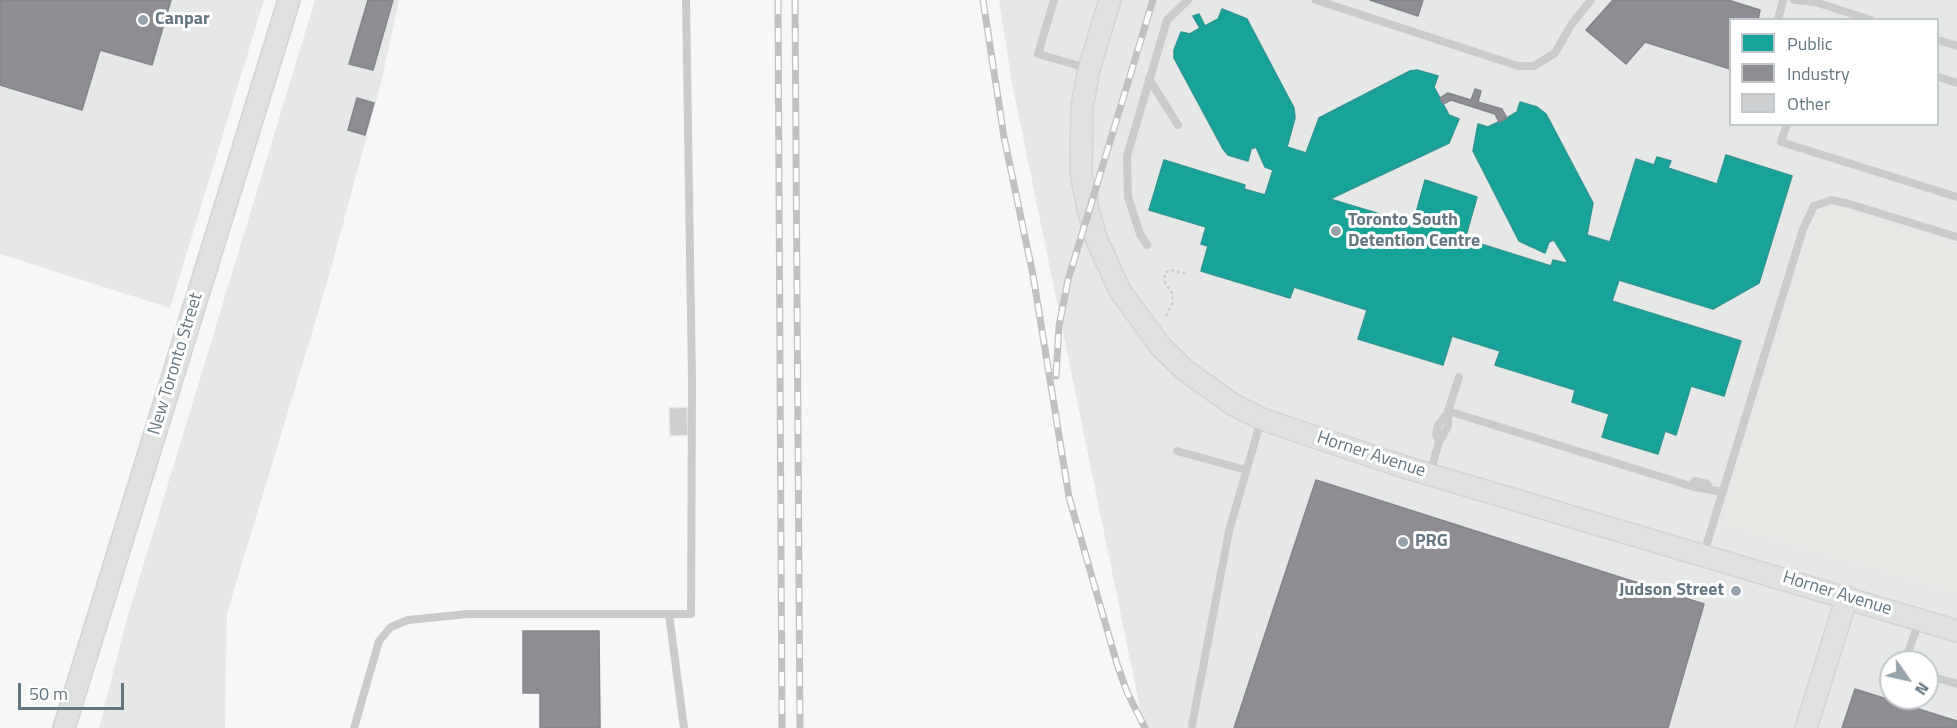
<!DOCTYPE html>
<html>
<head>
<meta charset="utf-8">
<style>
	body { margin:0 }
	#map { position:relative; width:1957px; height:728px; overflow:hidden; background:#f7f7f7; font-family:"Titillium Web",sans-serif }
	canvas { display:block }
	.legend { position:absolute; left:1729px; top:18px; width:210px; height:108px; box-sizing:border-box; background:#fff; border:2px solid #c1c8cc; margin:0; padding:8px 10px; list-style:none; font-size:18px; color:#647680 }
	.legend li { display:flex; align-items:center; gap:12px; height:30px }
	.legend b { width:30px; border:2px solid #c1c8cc }
	.north { position:absolute; left:1879px; top:650px; width:60px; height:60px; box-sizing:border-box; background:#fff; border:2px solid #c1c8cc; border-radius:50%; rotate:124deg; font-size:16px; font-weight:700; line-height:24px; text-align:center; color:#647680 }
	.north::after { content:''; display:block; margin:auto; width:21px; height:27px; background:#97a3aa; clip-path:polygon(50% 0,100% 100%,50% 72%,0 100%) }
	.scale { position:absolute; left:18px; top:683px; width:106px; height:27px; box-sizing:border-box; border:3px solid #647680; border-top:0; padding-left:8px; font-size:18px; line-height:21px; white-space:nowrap; color:#647680; -webkit-text-stroke:4px #fff; paint-order:stroke }
</style>
</head>
<body>
<div id="map">
<canvas width="1957" height="728"></canvas>
<ul class="legend">
<li><b style="height:16px;background:#17a398"></b>Public</li>
<li><b style="height:16px;background:#8d8d92"></b>Industry</li>
<li><b style="height:16px;background:#cdcfd0"></b>Other</li>
</ul>
<div class="north">N</div>
<div class="scale">50 m</div>
</div>
<script>
const g = document.querySelector('canvas').getContext('2d');
g.lineJoin = 'round';
function paint(path, color) { g.fillStyle = color; g.fill(path, 'evenodd'); }
const poly = rows => new Path2D(rows.map(r => 'M' + r).join(''));
function stroke(path, color, width, dash) { g.strokeStyle = color; g.lineWidth = width; g.lineCap = dash ? 'butt' : 'round'; g.setLineDash(dash || []); g.stroke(path); }
function label(font, color, halo, rows, align = 'center') {
  g.font = font + ' "Titillium Web",sans-serif'; g.lineWidth = 6; g.setLineDash([]); g.textBaseline = 'middle'; g.strokeStyle = halo; g.fillStyle = color; for (const [text, x, y, turn = 0] of rows) {
    g.save(); g.translate(x, y); g.rotate((+turn || 0) * Math.PI / 180); g.textAlign = isNaN(turn) ? turn : align; if (halo) g.strokeText(text, 0, 0); g.fillText(text, 0, 0); g.restore();
  }
}
const built = poly([
	[0,0,264,0,170,308,0,254],
	[315,0,399,0,381,83,327,283,227,613,225,728,99,728,126,622],
	[999,0,1957,0,1957,728,1144,728,1012,83],
	[1730,20,1938,20,1938,124,1730,124],
	[1891,662,1927,662,1927,698,1891,698]
]);
const green = poly([
	[1835,208,1957,247,1957,593,1722,523,1819,213]
]);
const public = poly([
	[1222,9,1247,19,1294,108,1295,118,1287,147,1306,153,1319,118,1410,71,1417,70,1438,76,1434,87,1440,98,1449,115,1459,119,1449,143,1330,199,1413,224,1425,180,1477,197,1465,239,1551,266,1553,260,1566,263,1567,261,1554,240,1549,242,1545,253,1519,241,1473,151,1478,124,1488,127,1507,118,1517,112,1520,102,1537,107,1546,114,1593,203,1587,235,1610,242,1636,159,1654,165,1657,157,1671,161,1668,168,1717,184,1726,155,1792,176,1759,283,1713,309,1619,280,1612,301,1741,341,1724,396,1691,386,1676,435,1665,431,1658,454,1602,437,1609,414,1572,402,1575,390,1495,365,1500,351,1452,336,1443,365,1358,339,1367,310,1294,287,1290,298,1201,271,1208,246,1201,244,1206,227,1149,210,1164,160,1245,185,1244,189,1265,195,1273,170,1265,167,1256,147,1251,149,1248,161,1228,155,1223,149,1174,58,1174,50,1181,32,1190,34,1200,28,1193,16,1199,14,1205,26,1218,19,1222,9]
]);
const industry = poly([
	[0,0,171,0,152,65,100,50,82,110,0,85,0,0],
	[368,0,393,0,373,70,349,64,368,0],
	[1370,0,1423,0,1418,16,1370,0],
	[1613,0,1728,0,1760,10,1758,20,1730,20,1730,69,1645,42,1626,64,1586,30,1613,0],
	[1475,89,1481,91,1478,102,1502,109,1507,118,1499,122,1495,114,1451,100,1443,104,1440,98,1448,93,1471,100,1475,89],
	[357,98,374,103,365,135,348,130,357,98],
	[1316,480,1704,604,1668,728,1234,728,1316,480],
	[523,631,599,631,600,728,540,728,540,693,523,693,523,631],
	[1855,689,1957,721,1957,728,1842,728,1855,689]
]);
const building = poly([
	[687,407,688,435,670,436,669,408,687,407]
]);
const path = poly([
	[1166,316,1173,302,1172,293,1164,281,1165,273,1171,270,1187,274]
]);
const lane = poly([
	[1054,0,1038,54,1087,68],
	[1316,0,1518,66,1534,66,1555,53,1571,25,1591,0],
	[1794,0,1815,2,1871,20],
	[1778,20,1783,0],
	[1938,40,1957,46],
	[1938,77,1957,83],
	[1149,79,1178,125],
	[1787,124,1781,142,1957,197],
	[1147,245,1140,234,1128,197,1127,156,1167,20,1188,0],
	[1448,411,1694,487,1723,492],
	[1439,442,1436,434,1438,425,1447,414],
	[1177,451,1246,470],
	[1430,473,1439,442,1448,426,1448,411,1459,377],
	[1692,484,1695,481,1707,484,1710,489],
	[1704,553,1803,229,1814,206,1831,200,1846,203,1957,237],
	[669,614,684,728],
	[1905,662,1919,621],
	[1927,675,1957,684],
	[1192,725,1229,531,1261,420],
	[354,728,379,641,391,627,408,620,468,614,691,614,692,382,686,0]
]);
const secondary = poly([
	[1110,0,1089,69,1082,107,1081,173,1088,209,1096,238,1120,291,1161,347,1186,371,1232,404,1262,419,1297,431,1411,469,1957,631],
	[64,728,289,0],
	[1806,728,1847,597]
]);
const rail = poly([
	[778,0,782,728],
	[795,0,800,728],
	[983,0,1004,137,1033,275,1069,497,1117,664,1127,692,1145,728],
	[1056,376,1059,326,1068,280,1153,0]
]);
const markers = [
	[143,20,6,"#97a3aa"],
	[1336,231,6,"#97a3aa"],
	[1403,542,6,"#97a3aa"],
	[1736,591,6,"#97a3aa"]
];
const poiNames = [
	["Canpar",155,20],
	["Toronto South",1348,221],
	["Detention Centre",1348,242],
	["PRG",1415,542],
	["Judson Street",1724,591,"right"]
];
const streetNames = [
	["New Toronto Street",176,364,-73],
	["Horner Avenue",1371,455,18],
	["Horner Avenue",1837,594,17]
];
paint(built, '#e6e8e7');
paint(green, '#e6e9e4');
paint(public, '#17a398');
stroke(public, '#2e9691', 1.5);
paint(industry, '#8d8d92');
stroke(industry, '#81868d', 1.5);
paint(building, '#cdcfd0');
stroke(building, '#e6e6e6', 1.5);
stroke(secondary, '#d3d4d5', 24);
stroke(path, '#c8c9ca', 2, [3, 3]);
stroke(lane, '#cacccc', 8);
stroke(secondary, '#dfe0e0', 21);
stroke(rail, '#c0c1c2', 7);
stroke(rail, '#fff', 4.5, [14]);
for (const [x, y, r, color] of markers) { const dot = new Path2D(); dot.arc(x, y, r, 0, 2 * Math.PI); g.fillStyle = color; g.fill(dot); stroke(dot, '#fff', 2); }
label('bold 18px', '#647680', '#fff', poiNames, 'left');
label('18px', '#647680', '#fff', streetNames);
</script>
</body>
</html>
